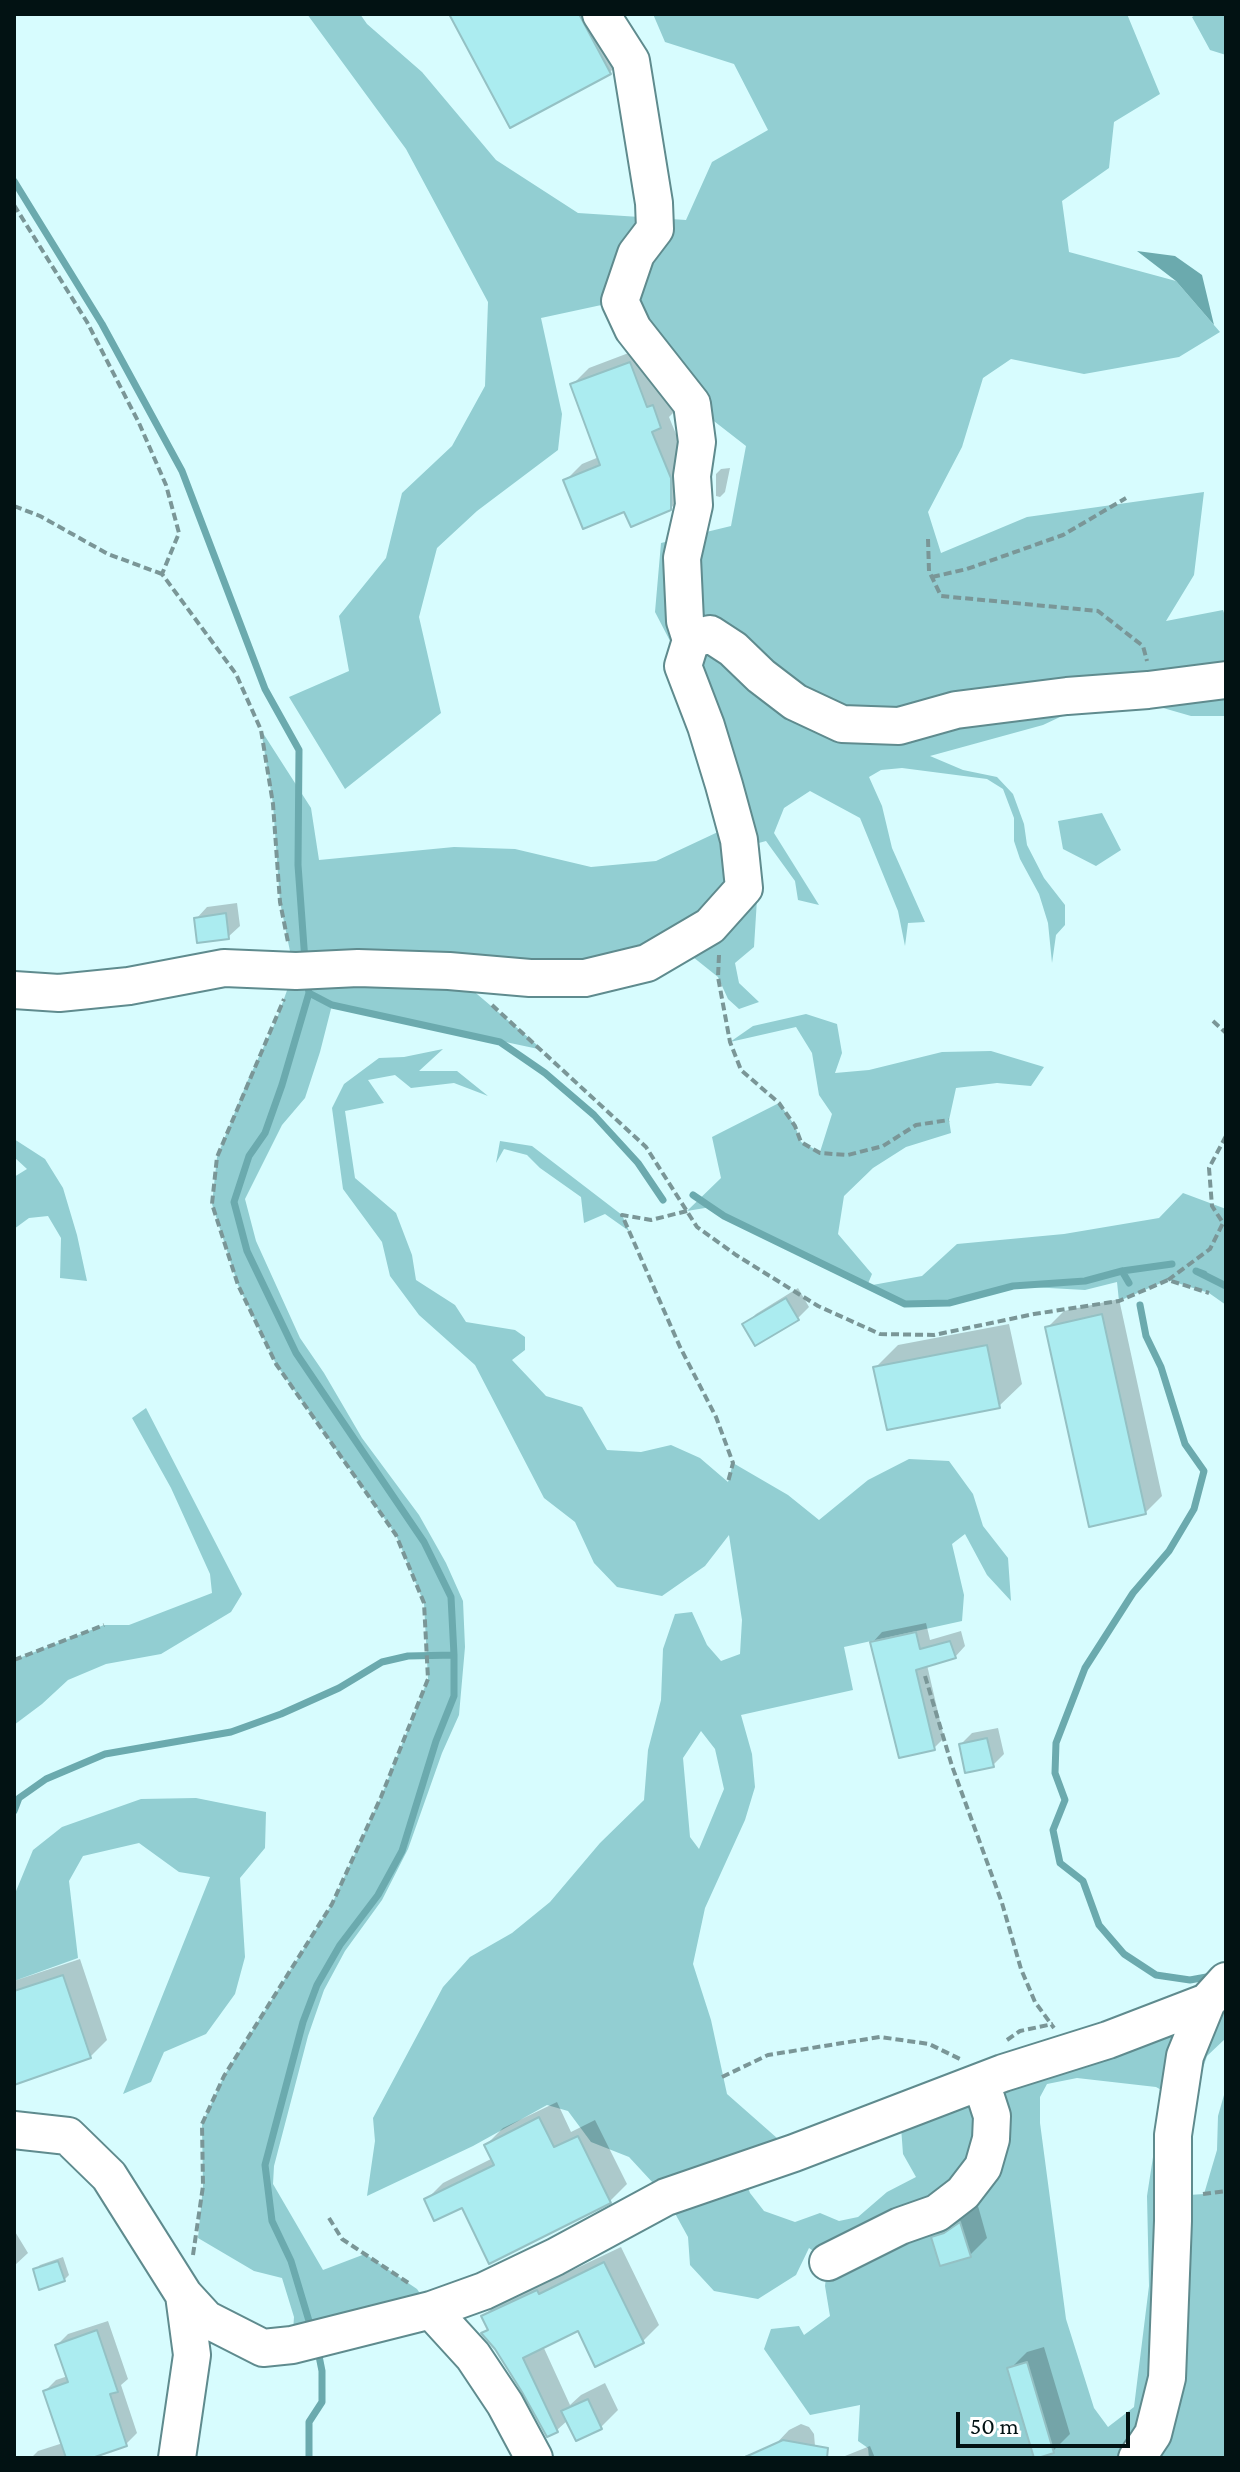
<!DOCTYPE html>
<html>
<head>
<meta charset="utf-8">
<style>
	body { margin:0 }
	#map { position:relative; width:1240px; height:2472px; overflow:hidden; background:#d7fcfe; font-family:"Crimson Pro",serif }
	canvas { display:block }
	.frame { position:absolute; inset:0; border:16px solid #021213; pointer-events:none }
	.scale { position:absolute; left:956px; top:2412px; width:174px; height:36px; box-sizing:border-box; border:4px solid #021213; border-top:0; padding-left:10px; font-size:24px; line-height:28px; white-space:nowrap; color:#021213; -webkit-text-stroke:6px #fff; paint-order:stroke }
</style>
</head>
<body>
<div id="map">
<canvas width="1240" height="2472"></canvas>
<div class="frame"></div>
<div class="scale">50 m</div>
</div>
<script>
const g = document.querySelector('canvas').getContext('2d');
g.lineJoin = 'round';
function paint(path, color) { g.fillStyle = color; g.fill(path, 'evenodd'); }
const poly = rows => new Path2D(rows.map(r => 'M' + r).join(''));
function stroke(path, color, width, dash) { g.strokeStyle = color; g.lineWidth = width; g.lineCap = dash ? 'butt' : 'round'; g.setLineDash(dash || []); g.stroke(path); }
const green = poly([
	[307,14,360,14,367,24,422,72,496,160,578,213,686,220,712,162,768,130,734,64,665,42,653,14,1127,14,1160,94,1114,122,1109,168,1062,201,1069,252,1176,281,1220,332,1179,357,1084,374,1011,359,983,378,962,447,928,512,941,553,1027,517,1204,492,1194,575,1166,621,1223,610,1226,619,1226,716,1191,716,1111,693,1043,725,930,756,963,770,997,777,1013,794,1024,824,1027,845,1044,878,1065,905,1065,925,1056,935,1052,963,1048,923,1039,894,1020,859,1014,841,1014,818,1003,789,987,779,902,768,881,770,869,777,882,806,892,848,925,922,908,923,905,946,898,911,860,818,810,791,784,808,774,833,819,905,798,900,795,881,766,841,755,844,758,883,754,947,735,963,739,983,759,1002,739,1009,728,999,718,977,678,945,647,963,451,972,543,1050,332,1005,320,1052,305,1098,282,1125,245,1199,256,1241,300,1338,324,1373,362,1438,419,1515,446,1563,463,1601,465,1647,459,1715,442,1753,408,1849,382,1900,345,1951,324,1990,308,2036,274,2166,273,2184,323,2270,365,2254,417,2289,431,2310,292,2345,294,2317,282,2278,254,2271,198,2238,203,2186,202,2124,224,2076,332,1904,381,1797,428,1679,424,1603,396,1535,276,1364,238,1285,212,1204,217,1157,247,1082,276,1021,294,971,280,902,273,804,261,730,311,808,319,860,454,847,515,849,591,867,656,861,735,824,683,666,655,612,661,543,731,526,746,446,692,404,620,301,541,318,562,414,558,450,477,511,437,548,419,617,441,713,345,789,289,697,349,671,339,616,386,558,402,493,452,446,485,386,488,302,406,149],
	[1197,14,1226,14,1226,55,1210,50,1192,17],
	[1102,813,1121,850,1096,866,1063,849,1058,821],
	[806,1014,837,1024,842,1053,835,1073,869,1070,942,1052,991,1051,1044,1067,1031,1086,997,1083,956,1088,949,1120,951,1133,906,1147,873,1168,844,1196,838,1234,872,1274,867,1286,922,1276,957,1244,1064,1234,1159,1218,1183,1193,1226,1209,1226,1305,1209,1293,1168,1280,1119,1301,1117,1282,1085,1290,1013,1286,949,1303,905,1304,866,1287,761,1235,711,1207,687,1211,721,1178,712,1137,779,1103,795,1126,801,1142,820,1152,832,1114,819,1095,812,1053,796,1027,730,1042,753,1026],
	[443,1049,419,1071,457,1071,488,1096,454,1083,411,1088,395,1075,368,1080,384,1103,345,1111,355,1178,396,1213,412,1255,416,1280,455,1305,466,1322,515,1330,525,1337,525,1350,512,1360,546,1396,582,1407,607,1450,641,1452,671,1445,700,1458,728,1482,733,1463,788,1495,819,1520,868,1480,909,1459,949,1461,973,1494,983,1526,1008,1558,1011,1601,987,1575,965,1534,952,1544,964,1595,962,1621,844,1647,853,1690,741,1715,752,1754,755,1787,745,1820,705,1908,693,1964,711,2020,727,2094,794,2153,742,2172,750,2193,764,2211,795,2222,820,2213,839,2221,858,2217,887,2192,916,2177,903,2154,900,2113,1226,1981,1226,2038,1207,2056,1195,2091,1190,2135,1189,2195,1204,2194,1217,2150,1218,2116,1226,2088,1226,2458,869,2458,868,2448,858,2441,860,2405,810,2415,764,2349,771,2329,799,2326,804,2335,830,2316,825,2286,828,2261,809,2248,796,2275,758,2299,714,2291,690,2265,688,2237,666,2197,629,2157,591,2142,568,2111,547,2105,473,2146,367,2196,375,2141,373,2118,443,1987,470,1957,512,1933,550,1902,600,1843,644,1800,648,1750,661,1700,663,1649,675,1614,692,1612,707,1645,721,1661,740,1654,742,1620,729,1535,705,1566,662,1596,617,1587,594,1563,575,1522,544,1498,475,1365,419,1315,390,1276,382,1242,343,1189,332,1108,344,1084,379,1058,404,1057],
	[701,1731,715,1749,724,1789,699,1849,690,1837,683,1758],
	[1077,2078,1156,2087,1178,2099,1173,2135,1153,2157,1147,2196,1149,2286,1134,2407,1108,2427,1094,2408,1066,2319,1040,2123,1040,2097,1047,2084],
	[14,1139,45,1159,63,1188,77,1235,87,1281,60,1278,61,1238,48,1216,29,1218,14,1229,14,1177,27,1169,14,1157],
	[500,1141,532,1146,622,1215,629,1231,605,1214,584,1223,581,1197,540,1168,527,1155,504,1149,496,1163],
	[146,1408,242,1594,231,1612,161,1654,106,1664,68,1680,42,1704,14,1725,14,1660,104,1625,129,1625,212,1593,210,1574,171,1488,132,1418],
	[196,1798,266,1812,265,1848,240,1878,245,1957,235,1994,206,2034,164,2052,151,2082,123,2094,210,1877,179,1872,139,1843,83,1856,69,1881,78,1958,14,1981,14,1896,33,1850,62,1827,141,1799]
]);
const water = poly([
	[1137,251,1175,256,1202,275,1214,325,1176,281]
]);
const shadow = poly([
	[451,14,603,14,627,55,610,72,511,125],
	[647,346,677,409,669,417,687,461,688,491,670,509,625,509,565,481,582,464,599,457,572,385,589,368],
	[730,468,725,492,720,497,716,496,716,474,721,469],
	[237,903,240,926,228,937,196,919,207,907],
	[798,1288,809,1307,798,1318,756,1343,745,1325,756,1314],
	[1119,1299,1162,1496,1145,1513,1047,1328,1064,1311],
	[1009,1324,1022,1384,999,1406,876,1367,898,1345],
	[926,1623,930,1640,961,1631,965,1646,955,1657,927,1665,944,1738,934,1748,872,1643,882,1632],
	[998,1728,1004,1754,993,1765,961,1744,972,1733],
	[80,1959,107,2040,90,2057,14,2083,14,1981],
	[557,2102,571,2132,595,2120,627,2184,610,2201,463,2205,426,2200,443,2183,493,2158,486,2145,503,2128],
	[978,2206,987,2238,970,2255,941,2264,933,2238,950,2221,964,2216],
	[14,2230,28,2253,14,2266],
	[621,2247,659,2325,642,2342,579,2328,543,2346,570,2405,581,2395,605,2383,618,2410,601,2427,568,2420,557,2430,483,2333,489,2328,484,2316,501,2299,554,2274,556,2278],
	[63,2257,69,2275,64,2280,35,2270,40,2265],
	[108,2321,128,2379,121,2385,137,2433,126,2444,86,2458,31,2458,38,2451,63,2443,45,2391,56,2380,68,2376,57,2345,68,2334],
	[1044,2347,1070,2434,1053,2451,1010,2369,1027,2352],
	[801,2424,809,2427,814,2434,816,2458,739,2458,753,2453,754,2456,772,2448,789,2430],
	[870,2446,875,2458,840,2458]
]);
const stream = poly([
	[14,181,102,324,182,471,265,689,299,750,298,865,305,961],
	[307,981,309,993,282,1085,265,1133,249,1156,234,1202,247,1251,296,1353,424,1542,451,1597,454,1655,454,1696,436,1741,402,1851,378,1895,340,1945,317,1985,303,2022,265,2165,272,2221,291,2261,312,2331],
	[309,993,332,1005,500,1042,545,1073,594,1115,638,1163,663,1200],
	[693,1195,724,1216,905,1304,949,1303,1013,1286,1085,1281,1122,1271,1172,1264],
	[1122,1271,1129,1283],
	[1204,1274,1196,1271,1226,1286],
	[1140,1305,1146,1336,1161,1367,1185,1444,1204,1471,1194,1509,1169,1551,1133,1593,1085,1668,1056,1743,1055,1773,1065,1800,1053,1830,1060,1863,1083,1881,1099,1925,1124,1954,1156,1975,1190,1980,1212,1976],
	[14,1811,19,1798,46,1779,105,1754,231,1732,281,1714,339,1688,382,1662,408,1656,454,1655],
	[309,2458,309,2422,322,2402,322,2371,318,2351]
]);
const building = poly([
	[449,14,579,14,611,74,510,128,449,14],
	[630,362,647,407,653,405,661,428,652,432,671,478,671,510,631,527,624,512,583,529,563,480,600,465,570,384,630,362],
	[226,913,229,939,197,943,194,918,226,913],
	[786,1298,799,1320,755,1346,742,1324,786,1298],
	[1102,1314,1146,1514,1089,1527,1045,1327,1102,1314],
	[987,1345,1000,1408,887,1430,873,1367,987,1345],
	[916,1632,920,1649,950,1641,956,1658,916,1670,935,1750,899,1758,870,1642,916,1632],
	[987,1738,994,1767,965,1773,959,1744,987,1738],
	[63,1975,91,2058,14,2085,14,1991,63,1975],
	[539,2117,554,2147,578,2136,611,2203,489,2264,462,2208,434,2221,424,2199,494,2165,484,2145,539,2117],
	[960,2222,971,2257,940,2266,931,2237,944,2233,960,2222],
	[58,2261,65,2281,39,2290,33,2269,58,2261],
	[604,2262,644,2343,595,2367,578,2331,523,2358,558,2432,547,2437,522,2392,495,2349,481,2333,488,2330,481,2316,537,2290,539,2294,604,2262],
	[97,2330,118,2392,110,2394,127,2446,92,2458,66,2458,43,2391,68,2382,55,2345,97,2330],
	[1027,2362,1054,2453,1038,2458,1034,2458,1007,2368,1027,2362],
	[588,2399,602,2429,576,2441,561,2411,588,2399],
	[783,2440,828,2448,827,2458,743,2458,783,2440]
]);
const path = poly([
	[14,205,87,322,139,423,166,485,179,533,162,574,236,674,261,730,273,804,280,902,288,942],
	[14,506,40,516,108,554,162,574],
	[928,539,929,571,941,596,1098,611,1143,646,1147,661],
	[932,577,967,569,1063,535,1126,498],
	[719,955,718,977,730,1042,741,1070,779,1103,795,1126,801,1142,820,1153,848,1155,883,1146,916,1125,949,1120],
	[492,1005,646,1147,697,1227,736,1255,818,1306,880,1334,934,1335,1034,1314,1119,1301,1168,1280,1209,1293],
	[1213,1021,1226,1033],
	[687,1211,651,1220,622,1215,680,1347,716,1417,733,1463,728,1482],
	[1168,1280,1210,1249,1223,1223,1212,1206,1209,1168,1226,1136],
	[14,1660,104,1625],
	[925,1676,952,1766,1002,1903,1021,1969,1035,2002,1054,2028],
	[1007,2040,1020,2031,1053,2024],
	[722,2077,768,2055,880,2037,929,2044,960,2059],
	[1203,2194,1226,2191],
	[329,2218,342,2239,410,2284],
	[193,2255,203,2186,202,2124,224,2076,332,1904,381,1797,428,1679,424,1603,396,1535,276,1364,238,1285,212,1204,217,1157,284,999]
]);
const minor = poly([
	[601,14,631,61,654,203,655,229,636,254,620,301,633,329,692,404,697,442,692,476,694,505,682,558,685,621,691,640],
	[14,990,59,993,129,986,224,968,296,971,358,968,449,971,530,978,585,978,647,963,710,926,744,888,739,840,724,785,706,726,683,666,691,640,710,634,733,649,761,676,795,702,842,724,899,726,956,710,1067,696,1148,690,1226,680],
	[14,2130,68,2136,109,2176,184,2295,206,2319,263,2348,292,2345,431,2310,484,2291,555,2257,666,2197,794,2153,1003,2073,1108,2040,1207,2002],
	[828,2262,900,2226,937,2213,963,2193,983,2167,991,2139,992,2116,981,2082],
	[431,2310,473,2356,505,2404,534,2458],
	[177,2458,192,2355,184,2295],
	[1137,2458,1153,2434,1167,2378,1173,2221,1173,2135,1185,2056,1207,2002,1226,1981]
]);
paint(green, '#92ced2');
paint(water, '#6baaae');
paint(shadow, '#0003');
stroke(stream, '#6baaae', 7);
paint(building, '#abecf0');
stroke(building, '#94c1c4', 2);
stroke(minor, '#5f8b8e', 40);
stroke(path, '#7a9697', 4, [8, 4]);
stroke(minor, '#fff', 36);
</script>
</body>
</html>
